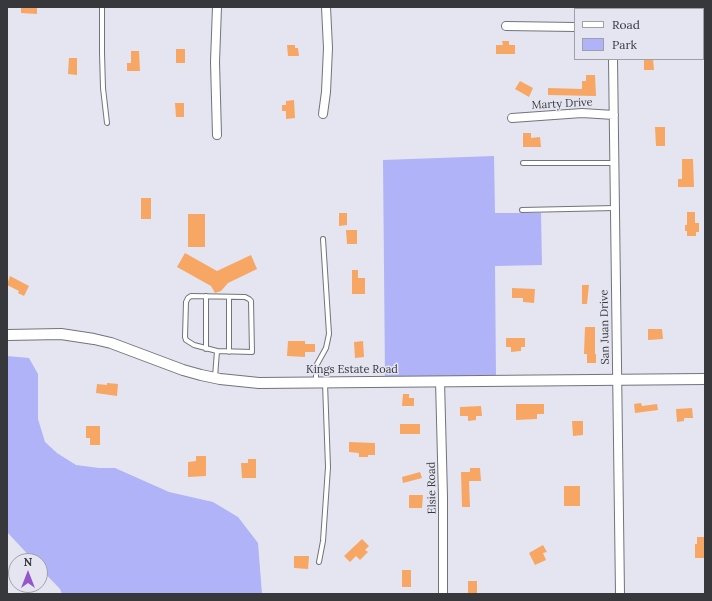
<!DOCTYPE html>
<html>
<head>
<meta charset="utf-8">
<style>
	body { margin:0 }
	#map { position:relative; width:712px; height:601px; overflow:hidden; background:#e4e5f0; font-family:Lora,serif }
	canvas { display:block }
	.frame { position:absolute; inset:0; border:8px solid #37383c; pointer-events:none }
	.legend { position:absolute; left:574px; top:8px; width:130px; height:52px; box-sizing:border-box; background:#e4e5f0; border:1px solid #9fa0a8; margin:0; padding:5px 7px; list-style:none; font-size:12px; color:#37383c }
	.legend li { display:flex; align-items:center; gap:8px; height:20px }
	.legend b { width:20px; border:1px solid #9fa0a8 }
	.north { position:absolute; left:8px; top:553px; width:40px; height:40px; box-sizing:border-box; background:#e4e5f0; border:1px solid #9fa0a8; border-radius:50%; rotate:0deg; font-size:11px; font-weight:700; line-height:16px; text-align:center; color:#37383c }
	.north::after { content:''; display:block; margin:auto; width:14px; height:18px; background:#9555cb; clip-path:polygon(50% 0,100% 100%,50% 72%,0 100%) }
</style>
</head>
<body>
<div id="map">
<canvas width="712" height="601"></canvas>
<div class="frame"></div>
<ul class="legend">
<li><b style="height:5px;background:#fff"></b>Road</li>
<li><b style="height:11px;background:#b0b3f7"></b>Park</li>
</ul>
<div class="north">N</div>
</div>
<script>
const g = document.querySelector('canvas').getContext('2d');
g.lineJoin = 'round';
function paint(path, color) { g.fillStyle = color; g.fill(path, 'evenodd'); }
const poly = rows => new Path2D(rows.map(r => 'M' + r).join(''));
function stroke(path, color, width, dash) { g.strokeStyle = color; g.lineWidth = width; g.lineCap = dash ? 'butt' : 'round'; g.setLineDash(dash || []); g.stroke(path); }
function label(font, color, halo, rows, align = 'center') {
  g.font = font + ' Lora,serif'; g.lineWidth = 3; g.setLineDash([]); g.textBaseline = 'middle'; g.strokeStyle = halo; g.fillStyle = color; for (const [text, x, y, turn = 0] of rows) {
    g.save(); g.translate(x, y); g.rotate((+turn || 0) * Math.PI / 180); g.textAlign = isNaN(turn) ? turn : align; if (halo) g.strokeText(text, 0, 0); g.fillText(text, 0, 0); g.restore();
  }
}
const green = poly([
	[494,156,495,213,541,213,542,265,495,266,496,377,385,378,383,160],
	[7,356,29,358,38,374,38,419,45,442,57,453,76,465,99,468,115,468,169,492,213,502,238,517,258,543,262,594,62,594,60,589,40,568,40,561,34,561,7,532]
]);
const building = poly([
	[21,7,37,7,37,14,21,13],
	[502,41,509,41,509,45,515,45,515,54,496,54,496,45,503,45],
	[287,45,295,45,295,48,298,48,299,56,288,56],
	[176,49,185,49,185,63,176,63],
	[131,51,139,51,140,71,127,71,127,63,131,63],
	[69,58,77,58,77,75,68,74],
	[644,59,653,59,654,70,644,70],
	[586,75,595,75,596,96,548,95,548,88,582,89,582,81,586,81],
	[520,81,533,88,529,97,515,89],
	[294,100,295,118,286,119,286,111,282,111,282,105,286,105,286,101],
	[175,103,184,103,184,117,176,117],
	[655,127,665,127,665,146,656,146],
	[523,133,531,133,531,138,540,137,541,147,523,147],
	[682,159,693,159,694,187,678,187,678,179,682,179],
	[141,198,151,198,151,219,141,219],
	[687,212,695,212,695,223,699,223,699,232,696,232,696,236,687,236,687,231,685,231,685,225,687,225],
	[339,213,347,213,347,225,339,226],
	[188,214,205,214,205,247,188,247],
	[346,230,357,230,357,244,347,244],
	[185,253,217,271,251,255,257,269,228,283,221,291,215,293,211,286,177,267],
	[352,270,358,270,358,278,365,278,365,294,352,294],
	[10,276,29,286,24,296,18,293,19,291,7,285],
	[582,285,589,285,587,304,582,304],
	[512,288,535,289,534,303,523,302,523,298,512,298],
	[585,327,595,327,595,354,596,354,596,363,587,363,587,354,584,354],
	[648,329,662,329,663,339,648,340],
	[506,338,525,338,525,347,521,347,521,351,511,352,511,347,506,347],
	[288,341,305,341,305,344,315,344,315,352,305,352,305,357,287,356],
	[363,341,364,357,355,358,354,342],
	[107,383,118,384,117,396,96,393,97,384,107,385],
	[403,394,409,394,409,398,414,398,414,406,402,406],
	[641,403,642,406,657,404,658,410,635,413,634,404],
	[516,404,544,404,544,414,537,414,537,419,516,420],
	[481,406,482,416,476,416,476,420,468,421,468,416,460,416,460,407],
	[692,408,693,418,684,418,684,421,677,422,676,409],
	[572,421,583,421,583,435,573,436],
	[400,424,420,424,420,434,400,434],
	[86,426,100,426,100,445,90,445,90,438,86,438],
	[349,442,375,443,375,455,368,455,368,457,359,457,359,453,349,452],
	[196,456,206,456,206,476,188,477,188,462,196,461],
	[248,459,256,459,256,478,242,478,241,463,248,463],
	[470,468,480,468,481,481,469,481,470,507,462,507,461,472,470,472],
	[420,472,422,478,403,483,402,477],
	[564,486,580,486,580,506,564,506],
	[409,495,423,495,422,508,409,508],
	[697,537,705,537,705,558,695,558,695,544,697,544],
	[362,539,369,546,365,550,368,552,360,560,356,556,350,562,344,556],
	[543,545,547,552,543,553,546,560,535,565,529,553],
	[294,556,309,556,308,569,294,568],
	[402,570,411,570,411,587,402,587],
	[468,581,477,581,477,594,468,594]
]);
const service = poly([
	[102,7,102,53,103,88,107,123],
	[523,163,615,163],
	[522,210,615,208],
	[206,296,206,349],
	[229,297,229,352],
	[215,377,217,351,252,352,251,301,249,299,245,297,191,296,188,298,186,302,185,337,186,340,194,345,217,351],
	[316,382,316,366,326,348,329,334,323,239],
	[319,562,323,541,328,467,325,383]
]);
const minor = poly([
	[612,7,612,9],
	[506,26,575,27],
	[613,59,620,594],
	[323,114,326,92,328,48,326,7],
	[512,118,582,113,614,115],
	[217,135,215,62,217,7],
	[440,381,443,497,443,594]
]);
const tertiary = poly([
	[7,335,61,334,94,339,111,343,183,370,201,375,220,379,259,383,705,379]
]);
const streetNames = [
	["Marty Drive",562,104,-3],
	["San Juan Drive",605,327,-91],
	["Kings Estate Road",352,370],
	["Elsie Road",432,488,-91]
];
paint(green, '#b0b3f7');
paint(building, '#f7a664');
stroke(service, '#73737d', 6);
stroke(minor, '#73737d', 10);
stroke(tertiary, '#73737d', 12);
stroke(service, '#fff', 4);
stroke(minor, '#fff', 8);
stroke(tertiary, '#fff', 10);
label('11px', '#37383c', '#e4e5f0', streetNames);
</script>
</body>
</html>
